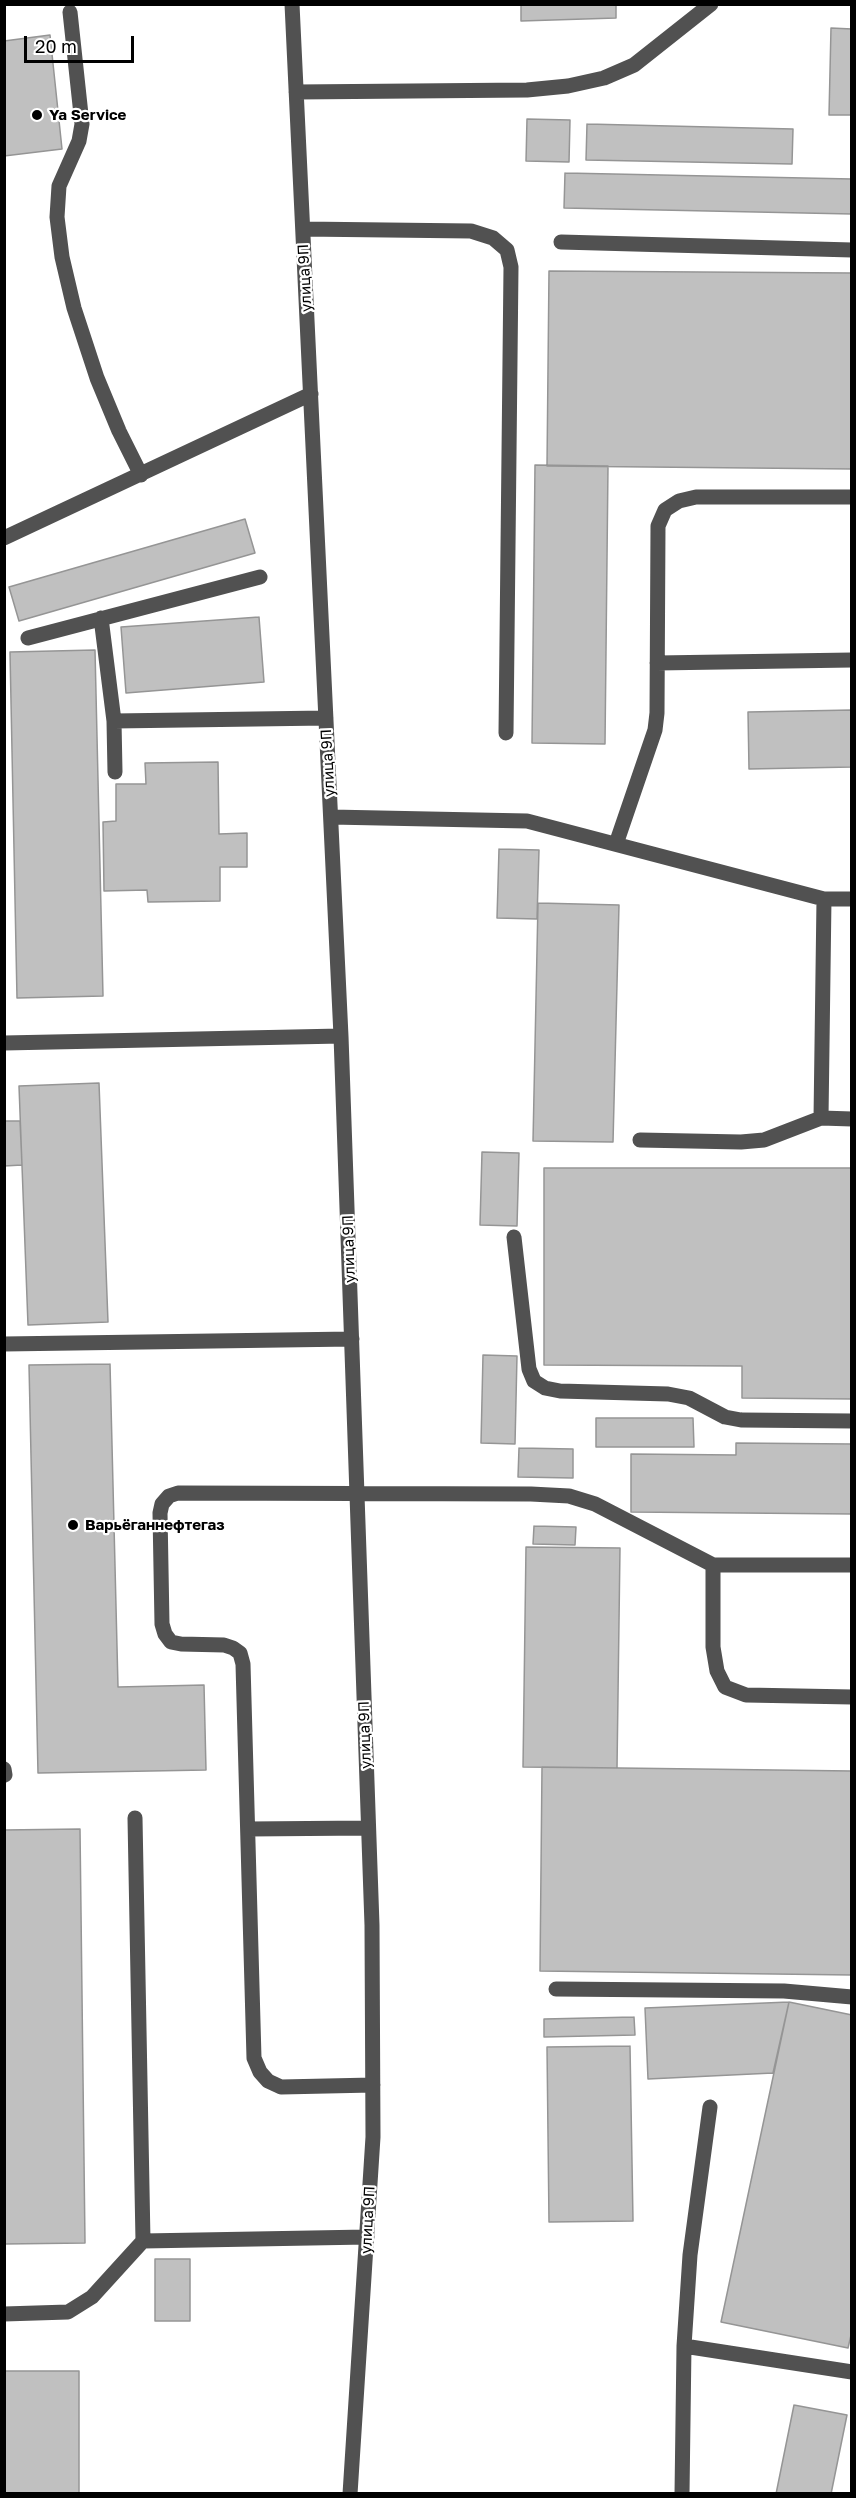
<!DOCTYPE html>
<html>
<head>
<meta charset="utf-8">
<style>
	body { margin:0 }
	#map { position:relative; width:856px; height:2498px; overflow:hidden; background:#fff; font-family:"Golos Text",sans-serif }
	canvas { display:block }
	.frame { position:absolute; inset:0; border:6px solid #000; pointer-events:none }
	.scale { position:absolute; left:24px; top:36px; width:110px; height:27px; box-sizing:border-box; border:3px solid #000; border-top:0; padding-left:8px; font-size:18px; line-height:21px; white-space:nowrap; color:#000; -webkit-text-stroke:4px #fff; paint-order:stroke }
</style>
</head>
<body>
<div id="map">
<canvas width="856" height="2498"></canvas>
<div class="frame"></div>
<div class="scale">20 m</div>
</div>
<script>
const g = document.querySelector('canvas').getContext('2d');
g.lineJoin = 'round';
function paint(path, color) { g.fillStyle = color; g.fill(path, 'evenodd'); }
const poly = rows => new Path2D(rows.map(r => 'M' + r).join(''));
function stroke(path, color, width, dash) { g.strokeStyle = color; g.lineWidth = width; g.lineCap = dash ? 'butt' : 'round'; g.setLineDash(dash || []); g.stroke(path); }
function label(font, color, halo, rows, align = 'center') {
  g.font = font + ' "Golos Text",sans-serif'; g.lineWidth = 4.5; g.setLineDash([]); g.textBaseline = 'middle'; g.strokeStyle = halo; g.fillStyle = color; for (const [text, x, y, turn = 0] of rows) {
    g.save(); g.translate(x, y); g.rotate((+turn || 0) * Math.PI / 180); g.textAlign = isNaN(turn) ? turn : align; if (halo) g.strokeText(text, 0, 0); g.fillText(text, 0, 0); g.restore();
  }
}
const building = poly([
	[521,4,616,4,616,18,521,21,521,4],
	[831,28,852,29,852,115,829,115,831,28],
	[50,35,62,149,4,156,4,41,50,35],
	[527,119,570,120,569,162,526,161,527,119],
	[587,124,793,129,792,164,586,160,587,124],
	[565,173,852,179,852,214,564,208,565,173],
	[549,271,852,273,852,469,547,466,549,271],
	[535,465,608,466,605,744,532,743,535,465],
	[245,519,255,553,19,621,9,587,245,519],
	[259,617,264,682,126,693,121,627,259,617],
	[95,650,103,996,17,998,10,652,95,650],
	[852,710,852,767,749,769,748,712,852,710],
	[218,762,219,834,247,833,247,867,220,867,220,901,148,902,147,890,104,891,103,822,116,821,116,784,146,784,145,763,218,762],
	[499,849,539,850,537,919,497,918,499,849],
	[538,903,619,905,613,1142,533,1141,538,903],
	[99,1083,108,1322,28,1325,19,1086,99,1083],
	[4,1121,20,1121,22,1165,4,1166,4,1121],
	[482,1152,519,1153,517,1226,480,1225,482,1152],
	[544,1168,852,1168,852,1399,742,1398,742,1366,544,1365,544,1168],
	[483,1355,517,1356,515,1444,481,1443,483,1355],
	[110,1364,118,1687,204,1685,206,1770,38,1773,29,1365,110,1364],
	[596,1418,693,1418,694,1447,596,1447,596,1418],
	[736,1443,852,1444,852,1514,631,1512,631,1454,736,1455,736,1443],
	[519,1448,573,1449,573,1478,518,1477,519,1448],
	[534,1526,576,1527,575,1545,533,1544,534,1526],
	[526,1547,620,1548,617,1768,523,1767,526,1547],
	[542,1767,852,1771,852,1975,540,1971,542,1767],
	[80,1829,85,2243,4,2244,4,1830,80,1829],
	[789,2002,773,2073,648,2079,645,2008,789,2002],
	[789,2002,852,2015,852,2331,848,2348,721,2322,789,2002],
	[634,2017,635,2035,544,2037,544,2019,634,2017],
	[630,2046,633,2221,549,2222,547,2047,630,2046],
	[155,2259,190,2259,190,2321,155,2321,155,2259],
	[4,2371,79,2371,79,2494,4,2494,4,2371],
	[794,2405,847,2415,831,2494,776,2494,794,2405]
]);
const minor = poly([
	[292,4,341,1036,372,1925,373,2137,350,2494],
	[70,12,82,124,79,141,59,186,57,217,62,257,74,308,97,378,119,431,141,475],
	[296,92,527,90,568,86,604,78,634,65,711,4],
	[303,229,471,231,493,238,507,250,511,267,506,733],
	[561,242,852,250],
	[4,538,311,394],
	[101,618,114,721,115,772],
	[28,638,260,577],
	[657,663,852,660],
	[114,721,326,718],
	[331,817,527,821,824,899,852,899],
	[616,844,655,730,657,713,658,526,665,510,679,501,696,497,852,497],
	[824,899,821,1118,852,1119],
	[4,1043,341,1036],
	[640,1140,741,1142,764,1140,821,1118],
	[514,1237,529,1369,534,1381,545,1388,560,1391,668,1394,689,1398,725,1417,741,1420,852,1421],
	[4,1344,352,1339],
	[713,1565,852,1565],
	[4,1769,5,1775],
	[248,1829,368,1828],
	[556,1989,784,1991,852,1997],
	[373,2085,281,2087,268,2081,260,2072,254,2058,243,1664,240,1653,233,1648,224,1645,181,1644,171,1642,165,1634,162,1624,160,1513,162,1504,169,1496,178,1493,531,1494,569,1496,595,1504,713,1565,713,1647,717,1671,725,1687,746,1695,852,1697],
	[143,2241,367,2237],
	[4,2314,68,2312,92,2297,143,2241,135,1818],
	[684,2346,852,2372],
	[682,2494,684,2346,690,2255,710,2107]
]);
const markers = [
	[37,115,6,"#000"],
	[73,1525,6,"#000"]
];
const poiNames = [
	["Ya Service",49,115],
	["Варьёганнефтегаз",85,1525]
];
const streetNames = [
	["улица 9П",305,278,-93],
	["улица 9П",328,763,-93],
	["улица 9П",349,1249,-92],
	["улица 9П",365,1735,-92],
	["улица 9П",368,2220,-87]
];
paint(building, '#c0c0c0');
stroke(building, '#959595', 1.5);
stroke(minor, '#515151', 15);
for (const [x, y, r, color] of markers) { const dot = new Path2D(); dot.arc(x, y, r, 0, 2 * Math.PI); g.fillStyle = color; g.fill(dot); stroke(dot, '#fff', 2); }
label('bold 15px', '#000', '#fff', poiNames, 'left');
label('15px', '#000', '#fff', streetNames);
</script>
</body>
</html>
